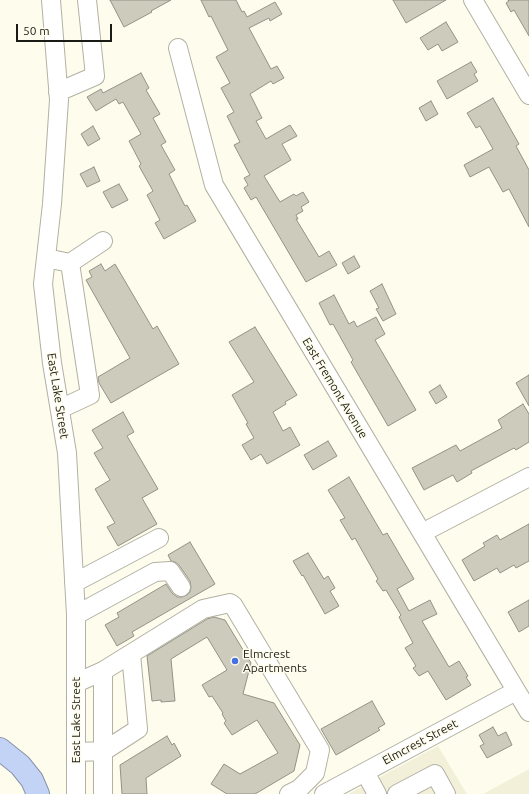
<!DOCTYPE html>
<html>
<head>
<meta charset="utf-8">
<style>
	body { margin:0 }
	#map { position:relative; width:529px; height:794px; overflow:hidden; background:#fefded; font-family:Ubuntu,sans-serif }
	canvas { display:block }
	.scale { position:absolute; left:16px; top:24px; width:96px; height:18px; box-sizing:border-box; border:2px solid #1b1b15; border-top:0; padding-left:5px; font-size:12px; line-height:14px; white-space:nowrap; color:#1b1b15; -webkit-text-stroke:3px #fefded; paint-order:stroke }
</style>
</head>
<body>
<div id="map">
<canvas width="529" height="794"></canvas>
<div class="scale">50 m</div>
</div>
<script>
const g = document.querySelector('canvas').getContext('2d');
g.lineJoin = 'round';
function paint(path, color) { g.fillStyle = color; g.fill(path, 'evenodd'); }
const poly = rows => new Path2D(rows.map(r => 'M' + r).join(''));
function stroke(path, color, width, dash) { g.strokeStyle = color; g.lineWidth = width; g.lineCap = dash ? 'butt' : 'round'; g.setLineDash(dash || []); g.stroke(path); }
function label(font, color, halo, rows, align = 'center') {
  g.font = font + ' Ubuntu,sans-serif'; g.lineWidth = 3; g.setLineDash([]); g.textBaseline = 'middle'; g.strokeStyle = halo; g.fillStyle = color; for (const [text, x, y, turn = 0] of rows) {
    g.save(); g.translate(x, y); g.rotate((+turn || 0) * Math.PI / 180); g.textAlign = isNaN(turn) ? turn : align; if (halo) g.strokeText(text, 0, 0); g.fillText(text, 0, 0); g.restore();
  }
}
const built = poly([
	[438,746,467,794,348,794],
	[529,769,529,794,483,794]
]);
const building = poly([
	[110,0,171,0,151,11,152,12,124,27,110,0],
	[201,0,236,0,242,12,244,11,247,17,275,2,282,14,270,21,269,18,249,28,271,69,277,66,284,78,273,84,271,81,250,94,262,118,256,121,266,139,290,125,297,136,282,144,291,160,264,176,280,202,294,194,296,196,303,192,309,202,301,207,303,211,296,215,298,219,296,219,319,257,329,251,337,265,306,282,256,197,251,200,244,188,248,185,244,178,250,175,234,145,240,142,227,116,234,112,221,88,230,83,216,57,228,50,211,16,209,17,201,0],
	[393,0,446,0,406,23,393,0],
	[508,0,529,0,529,36,514,10,511,12,506,3,509,1,508,0],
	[446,22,458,42,442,51,438,44,428,50,420,38,446,22],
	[471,62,477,72,474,74,478,81,447,99,437,81,471,62],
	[141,73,149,88,146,90,160,114,153,118,166,142,161,145,175,170,169,174,185,206,187,205,196,221,164,239,155,223,160,220,147,195,153,191,139,166,141,164,129,141,141,134,123,102,119,104,116,99,96,111,87,97,101,89,103,93,141,73],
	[493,98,519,144,516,146,529,170,529,227,509,189,503,192,489,167,470,177,464,165,493,149,480,126,476,128,467,113,493,98],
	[431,101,438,114,426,121,419,108,431,101],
	[93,126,100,139,88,146,81,134,93,126],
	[94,167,100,181,87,187,80,174,94,167],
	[119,184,128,200,112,208,103,192,119,184],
	[354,256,360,267,348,274,342,263,354,256],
	[101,264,105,271,115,264,153,329,157,326,179,364,111,403,99,383,98,377,130,358,86,280,92,277,89,271,101,264],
	[382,284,396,314,383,321,376,309,379,308,370,291,382,284],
	[334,295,349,324,354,321,357,327,376,317,385,334,375,340,416,410,388,426,351,362,353,360,333,324,330,325,319,303,334,295],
	[255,327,297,395,285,402,286,404,273,412,283,431,290,427,300,445,267,464,261,454,251,460,242,445,254,438,246,424,248,423,232,395,254,382,229,342,255,327],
	[529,375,529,406,516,383,529,375],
	[440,385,447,397,436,404,429,392,440,385],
	[523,404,529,414,529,442,516,450,514,448,471,471,472,473,457,482,453,475,424,490,412,468,456,445,460,451,502,428,498,420,523,404],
	[123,412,134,432,127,436,158,489,142,498,157,524,118,546,107,527,115,523,95,489,110,480,94,453,103,448,92,430,123,412],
	[328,441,337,456,313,470,304,455,328,441],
	[349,477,383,535,387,533,414,579,397,589,409,611,430,600,437,614,422,621,449,667,459,661,468,676,466,677,471,685,446,700,428,671,419,676,413,668,416,666,405,648,413,643,399,617,401,615,386,590,383,591,376,581,378,579,355,538,352,540,340,520,345,518,328,490,349,477],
	[529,524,529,561,516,568,514,565,500,573,497,568,474,581,462,560,485,546,483,543,497,535,500,540,529,524],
	[190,542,215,584,132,632,134,636,117,646,105,625,119,617,117,613,166,584,172,593,177,597,182,597,187,595,190,592,191,587,190,581,179,565,175,562,171,561,168,555,190,542],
	[308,553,324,579,328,576,335,588,330,591,339,606,325,614,303,575,302,576,293,561,308,553],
	[529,600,529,626,519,632,508,612,529,600],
	[214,617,225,620,251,663,243,694,274,703,300,745,294,771,255,794,227,794,211,784,224,764,240,774,278,753,257,720,232,735,224,723,226,721,222,714,223,713,212,696,209,697,202,685,227,670,207,637,171,659,175,701,161,702,161,700,152,701,147,656,207,619,214,617],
	[372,701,385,724,378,728,380,730,336,755,321,729,372,701],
	[493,727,498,736,506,732,512,745,487,758,480,746,484,744,479,735,493,727],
	[167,736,172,745,174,743,181,756,146,778,147,794,122,794,120,765,167,736]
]);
const minor = poly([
	[51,0,59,100,52,204,43,284,52,363,67,453,76,615,76,794],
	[473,0,529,95],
	[178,48,214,185,529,712],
	[58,92,95,76,87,0],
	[46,258,70,263,90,395,60,409],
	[70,263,103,241],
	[422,533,529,477],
	[74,583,159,538],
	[76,615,155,572,170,571,181,587],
	[76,683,103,671,203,609,230,603,233,605,320,750,315,773,299,789,289,794],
	[76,752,104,751,138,729,131,654],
	[365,772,377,794],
	[103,794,103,671],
	[324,794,516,691],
	[397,794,435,774,446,794]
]);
const highway = poly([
	[0,749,20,765,32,780,38,794]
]);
const markers = [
	[235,661,4,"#4770e2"]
];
const streetNames = [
	["East Fremont Avenue",335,388,59],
	["East Lake Street",58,396,81],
	["East Lake Street",76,720,-90],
	["Elmcrest Street",420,742,-28]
];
const poiNames = [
	["Elmcrest",243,654],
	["Apartments",243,668]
];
paint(built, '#f3f0da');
paint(building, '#cccbbc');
stroke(building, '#939284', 1);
stroke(minor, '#b2b1a3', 20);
stroke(highway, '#8893a7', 24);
stroke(minor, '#fff', 18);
stroke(highway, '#c3d3f6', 22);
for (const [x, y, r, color] of markers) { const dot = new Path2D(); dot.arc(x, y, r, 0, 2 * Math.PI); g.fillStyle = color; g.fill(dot); stroke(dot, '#fefded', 1.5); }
label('12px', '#1b1b15', '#fefded', streetNames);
label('12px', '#1b1b15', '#fefded', poiNames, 'left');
</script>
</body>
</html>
